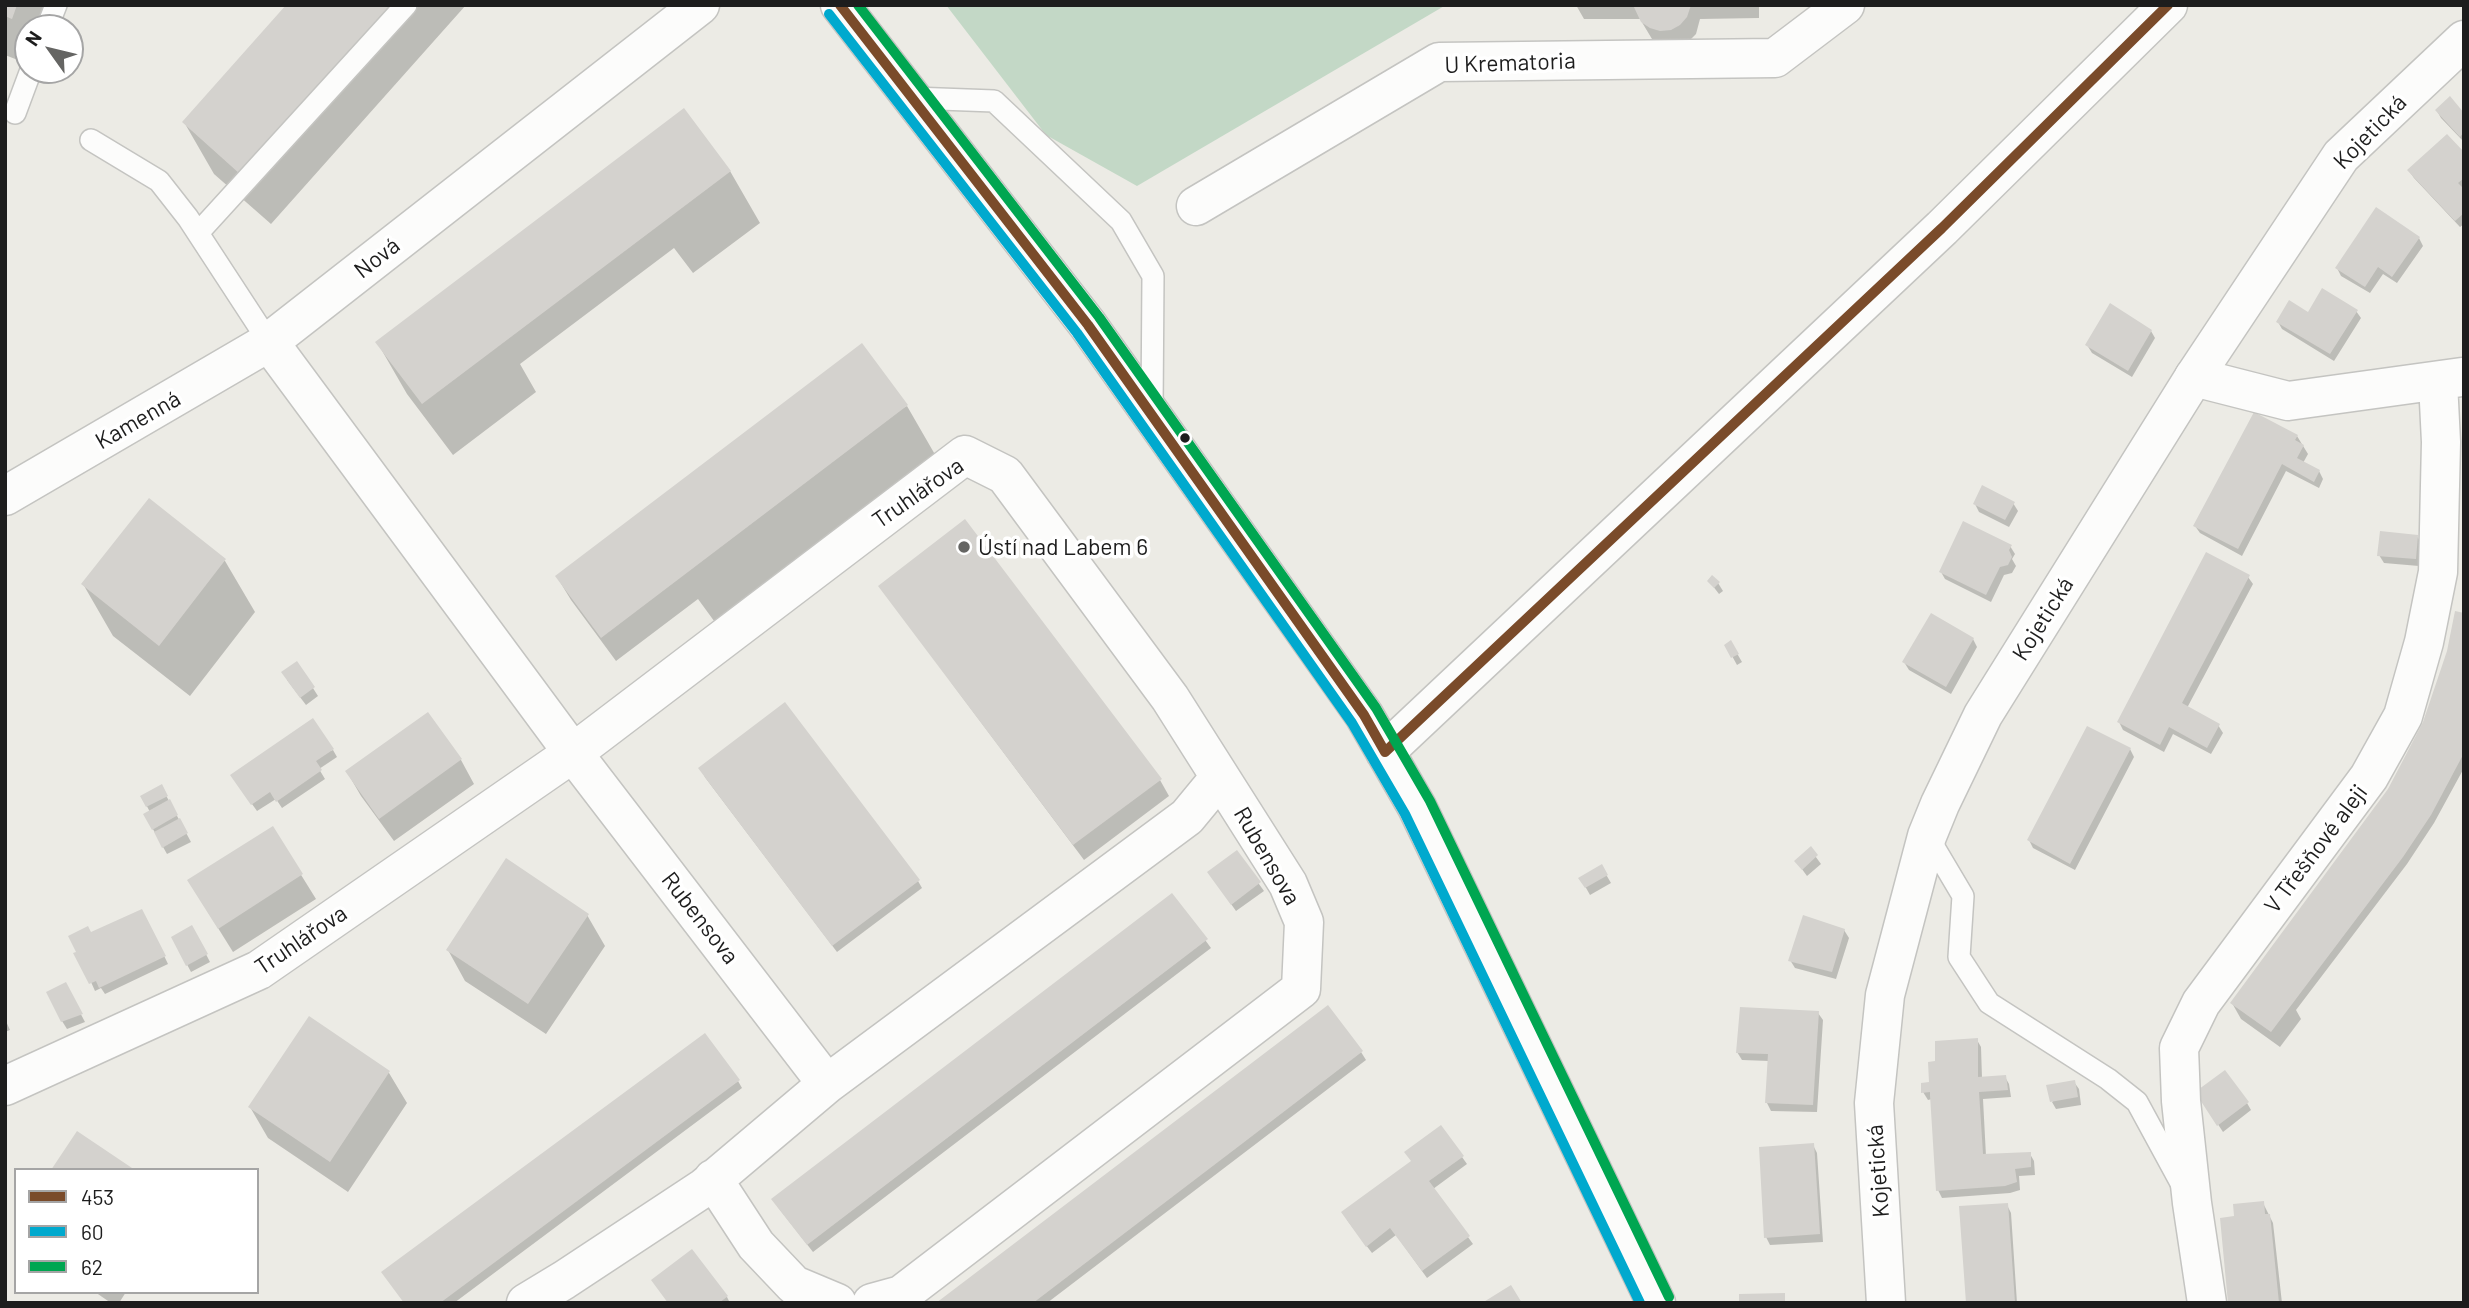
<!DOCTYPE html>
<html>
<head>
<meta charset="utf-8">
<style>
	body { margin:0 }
	#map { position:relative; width:2469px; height:1308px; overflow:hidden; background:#ecebe5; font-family:Barlow,sans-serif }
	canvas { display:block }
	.frame { position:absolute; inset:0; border:7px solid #1d1d1d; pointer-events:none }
	.legend { position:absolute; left:14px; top:1168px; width:245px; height:126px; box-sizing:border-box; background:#fff; border:2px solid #a5a5a5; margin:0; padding:9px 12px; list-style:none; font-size:21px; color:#1d1d1d }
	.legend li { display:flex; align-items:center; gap:14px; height:35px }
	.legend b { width:35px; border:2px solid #a5a5a5 }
	.north { position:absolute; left:14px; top:14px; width:70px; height:70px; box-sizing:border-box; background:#fff; border:2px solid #a5a5a5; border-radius:50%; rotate:304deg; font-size:19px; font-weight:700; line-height:28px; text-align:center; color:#1d1d1d }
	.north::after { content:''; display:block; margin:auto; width:24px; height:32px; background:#656563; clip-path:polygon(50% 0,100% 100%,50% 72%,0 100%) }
</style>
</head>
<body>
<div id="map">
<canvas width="2469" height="1308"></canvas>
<div class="frame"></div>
<ul class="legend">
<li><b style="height:9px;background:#7a4b2a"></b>453</li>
<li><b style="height:9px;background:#00a9ce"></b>60</li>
<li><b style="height:9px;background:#00a651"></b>62</li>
</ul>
<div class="north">N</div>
</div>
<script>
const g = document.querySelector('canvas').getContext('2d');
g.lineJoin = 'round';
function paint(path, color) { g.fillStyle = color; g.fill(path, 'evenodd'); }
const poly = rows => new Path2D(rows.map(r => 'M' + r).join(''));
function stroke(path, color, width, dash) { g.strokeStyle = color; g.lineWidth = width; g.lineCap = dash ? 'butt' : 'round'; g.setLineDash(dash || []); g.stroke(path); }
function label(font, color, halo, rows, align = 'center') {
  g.font = font + ' Barlow,sans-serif'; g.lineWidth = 7; g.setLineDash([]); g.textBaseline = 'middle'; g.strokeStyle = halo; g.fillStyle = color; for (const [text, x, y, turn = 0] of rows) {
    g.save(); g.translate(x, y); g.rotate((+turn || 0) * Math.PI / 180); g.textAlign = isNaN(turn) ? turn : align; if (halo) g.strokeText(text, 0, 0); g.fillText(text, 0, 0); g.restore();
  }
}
const cemetery = poly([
	[946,5,1446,5,1137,186,1046,135]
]);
const shadow = poly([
	[5,5,67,5,58,28,28,28,28,64,5,55],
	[288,5,466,5,271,224,214,174,184,122],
	[1576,5,1759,5,1759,18,1700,19,1696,34,1689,41,1660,44,1652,39,1640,19,1584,19],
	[2437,111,2464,116,2464,142,2441,118],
	[2464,155,2464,224,2460,227,2414,178,2409,171],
	[730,171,760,223,693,273,674,248,520,364,536,392,453,455,407,394,377,342],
	[2419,238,2423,246,2397,283,2383,274,2370,293,2341,276,2337,268],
	[2356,311,2361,318,2334,361,2282,329,2278,322,2308,314],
	[2151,331,2155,338,2132,377,2092,353,2087,345],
	[907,406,937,458,717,625,698,599,616,661,571,600,557,577],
	[2297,436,2308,454,2303,463,2319,471,2323,479,2319,488,2286,471,2242,556,2200,533,2195,526],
	[149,500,225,561,255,612,190,696,113,636,83,584],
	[2013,503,2018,511,2009,527,1979,512,1975,504],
	[2417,536,2421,544,2419,566,2384,563,2379,555],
	[2010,546,2015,554,2012,559,2016,566,2012,573,2004,575,1991,602,1945,579,1941,572],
	[2248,577,2253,584,2187,708,2218,725,2223,733,2211,754,2173,734,2164,752,2123,730,2119,722],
	[1709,581,1718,583,1723,591,1719,594],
	[2464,615,2464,768,2434,823,2407,864,2296,1010,2301,1019,2280,1047,2241,1019,2232,1003,2390,790,2425,723],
	[1973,639,1977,647,1951,694,1909,670,1904,662],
	[1731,643,1742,662,1737,665,1726,645],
	[297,663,318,696,306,705,287,680],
	[950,681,1160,780,1169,796,1084,860],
	[428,714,461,760,474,784,394,841,361,796,347,772],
	[2130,749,2134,757,2075,870,2033,848,2029,840],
	[333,750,337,757,319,769,325,779,282,808,276,799,257,811,237,783],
	[704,776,918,881,922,888,837,952],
	[161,786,191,842,167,854,145,815,150,812,142,797],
	[272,828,316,899,233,952,203,904],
	[1810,849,1821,864,1807,876,1796,861],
	[1236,852,1264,891,1236,911,1214,880],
	[1601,866,1611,883,1590,895,1581,879],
	[1172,895,1211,948,813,1252,777,1206],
	[587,915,605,946,546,1034,465,981,448,950],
	[146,918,168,964,105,994,101,988,95,991,71,937,91,934],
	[192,927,210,962,191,972,173,938],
	[1844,930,1849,938,1836,979,1795,968,1790,960],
	[65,984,85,1022,67,1029,62,1021],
	[1818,1013,1823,1020,1817,1112,1771,1111,1767,1103,1769,1061,1742,1060,1737,1052],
	[5,1019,10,1030,5,1032],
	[309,1019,389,1073,407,1103,348,1192,268,1138,250,1107],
	[1977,1040,1981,1047,1982,1078,2005,1077,2009,1084,2011,1097,1983,1099,1986,1156,2030,1154,2034,1161,2035,1175,2019,1176,2020,1190,2010,1193,1942,1198,1938,1190,1932,1099,1928,1100,1923,1092,1931,1084,1937,1063],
	[1361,1052,1366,1060,1047,1303,939,1303],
	[738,1081,742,1088,454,1303,404,1303],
	[2074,1082,2079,1089,2081,1105,2056,1109,2052,1102],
	[2202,1100,2247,1103,2251,1110,2223,1132],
	[1813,1145,1817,1153,1823,1242,1770,1245,1766,1237],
	[1462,1157,1467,1164,1433,1189,1473,1244,1427,1278,1396,1235,1372,1253,1347,1220,1412,1162],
	[2263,1203,2273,1223,2282,1303,2230,1303,2236,1218],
	[2007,1205,2011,1213,2017,1303,1967,1303],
	[95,1292,126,1292,119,1303,111,1303],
	[727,1297,730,1303,669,1303]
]);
const building = poly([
	[5,5,17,5,12,19,5,16],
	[286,5,390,5,240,174,182,122],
	[1633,5,1691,5,1687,17,1680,25,1671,30,1660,31,1650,28,1641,22],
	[2450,96,2464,113,2464,132,2460,137,2435,110],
	[684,108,731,171,422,404,375,342],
	[2447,134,2464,152,2464,178,2458,183,2464,189,2464,213,2455,221,2407,170],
	[2376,207,2420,237,2392,277,2378,267,2365,287,2335,268],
	[2322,288,2358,310,2330,354,2276,322,2289,300,2308,312],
	[2110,303,2152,330,2128,371,2085,345],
	[862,343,908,405,601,638,555,576],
	[2254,412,2298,435,2295,440,2304,445,2297,458,2320,470,2314,482,2282,464,2238,549,2193,526],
	[1982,485,2015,502,2005,520,1973,504],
	[149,498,226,559,159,646,81,584],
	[965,519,1162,779,1073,845,878,586],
	[1963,521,2012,545,2009,550,2012,557,2008,565,2000,567,1986,595,1939,572],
	[2380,531,2418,535,2416,559,2377,556],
	[2206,552,2250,575,2182,703,2220,724,2207,748,2169,727,2160,745,2117,722],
	[1712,575,1720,582,1714,588,1707,581],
	[2455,611,2464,613,2464,753,2431,815,2403,857,2271,1032,2230,1003,2388,789,2423,722,2447,651],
	[1931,613,1974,638,1946,687,1902,662],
	[1731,640,1739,654,1731,658,1724,645],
	[297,661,315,687,300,698,281,672],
	[785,702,920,880,832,946,698,768],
	[428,712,462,759,379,819,345,771],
	[313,718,334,749,316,761,322,770,276,802,270,792,251,805,230,775],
	[2087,726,2131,748,2070,864,2027,840],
	[162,784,168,796,146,807,140,796],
	[170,799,178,815,152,830,143,814],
	[180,818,188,833,162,848,154,832],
	[273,826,303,874,218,929,187,880],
	[1811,846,1818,855,1802,870,1794,861],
	[1237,850,1261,882,1231,905,1207,872],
	[506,858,589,914,528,1004,446,950],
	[1602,864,1608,875,1585,888,1578,878],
	[1172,893,1208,939,807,1245,771,1199],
	[142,909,166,956,99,988,96,981,89,984,73,953,76,952,68,936,88,926,91,932],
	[1803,915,1845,929,1832,972,1788,961],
	[192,925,208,954,186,966,171,937],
	[66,982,83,1014,61,1022,46,992],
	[1328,1005,1363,1051,1243,1143,1033,1303,936,1303],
	[1740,1007,1819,1011,1813,1105,1765,1103,1768,1054,1736,1053],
	[309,1016,390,1071,330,1162,248,1107],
	[705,1033,740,1080,440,1303,404,1303,381,1272],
	[1978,1038,1978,1077,2006,1075,2008,1090,1979,1092,1983,1154,2031,1152,2031,1167,2015,1169,2017,1182,2005,1186,1936,1191,1930,1095,1930,1092,1921,1093,1921,1083,1929,1082,1928,1062,1935,1061,1935,1041],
	[2225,1070,2249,1102,2217,1126,2195,1092],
	[2075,1080,2078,1097,2050,1102,2046,1085],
	[1441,1125,1464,1156,1429,1181,1470,1236,1422,1271,1390,1228,1366,1247,1341,1212,1411,1161,1404,1152],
	[77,1131,135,1170,51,1170],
	[1814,1143,1820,1234,1764,1238,1759,1147],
	[2264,1201,2265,1214,2270,1214,2279,1303,2228,1303,2220,1218,2234,1216,2233,1204],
	[2008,1203,2015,1303,1966,1303,1959,1206],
	[692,1249,728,1296,719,1303,668,1303,651,1280],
	[1511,1285,1522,1303,1482,1303],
	[1785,1293,1785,1303,1739,1303,1739,1294]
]);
const service = poly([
	[47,28,56,5],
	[913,98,994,101,1121,221,1153,276,1152,410],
	[15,113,31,70],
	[91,140,159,181,188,218,269,342],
	[198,233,406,5],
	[1928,837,1963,896,1959,957,1989,1003,2108,1079,2137,1102,2181,1183]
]);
const minor = poly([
	[1196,206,1439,62,1775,58,1845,5],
	[269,342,573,753,827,1084],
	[2194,377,2288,401,2462,377],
	[5,496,269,342,700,5],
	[5,1086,259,970,573,753,965,455,1005,475,1170,698,1288,884,1304,922,1301,989,901,1295,872,1303],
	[713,1179,756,1245,794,1285,837,1303],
	[526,1303,564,1280,705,1187,827,1084,1187,817,1220,777],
	[2207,1303,2192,1203,2181,1101,2179,1048,2201,1003,2369,777,2403,716,2424,642,2438,572,2441,442,2438,382]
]);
const tertiary = poly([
	[840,5,1088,325,1364,715,1417,807,1656,1303],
	[1385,752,1942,228,2168,5],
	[1886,1303,1874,1103,1885,995,1927,836,1940,804,1983,715,2194,377,2341,156,2464,40]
]);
const bus1 = poly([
	[840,5,1088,325,1364,715,1385,752],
	[1385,752,1942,228,2168,5]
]);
const bus2 = poly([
	[829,14,1077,333,1352,723,1405,814,1640,1303]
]);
const bus3 = poly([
	[858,5,1099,317,1376,708,1430,801,1669,1297]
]);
const markers = [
	[1185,438,6,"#1d1d1d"],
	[964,547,7,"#656563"]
];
const streetNames = [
	["U Krematoria",1510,63,-2],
	["Kojetická",2370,132,-46],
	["Nová",377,258,-38],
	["Kamenná",138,420,-30],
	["Truhlářova",918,493,-35],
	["Kojetická",2043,619,-58],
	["V Třešňové aleji",2316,849,-53],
	["Rubensova",1267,856,60],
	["Rubensova",700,918,52],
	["Truhlářova",301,940,-34],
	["Kojetická",1878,1171,-94]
];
const poiNames = [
	["Ústí nad Labem 6",978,547]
];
paint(cemetery, '#c3d8c6');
paint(shadow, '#0003');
paint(building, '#d4d2ce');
stroke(service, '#c4c4c1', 24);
stroke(minor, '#c4c4c1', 41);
stroke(tertiary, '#c4c4c1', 41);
stroke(service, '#fcfcfb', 21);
stroke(minor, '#fcfcfb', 38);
stroke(tertiary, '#fcfcfb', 38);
stroke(bus1, '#7a4b2a', 10);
stroke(bus2, '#00a9ce', 10);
stroke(bus3, '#00a651', 10);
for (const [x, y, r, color] of markers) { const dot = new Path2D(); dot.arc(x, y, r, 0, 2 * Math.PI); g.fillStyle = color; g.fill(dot); stroke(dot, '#fff', 2.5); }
label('23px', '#1d1d1d', '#fff', streetNames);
label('23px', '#1d1d1d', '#fff', poiNames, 'left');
</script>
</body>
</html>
